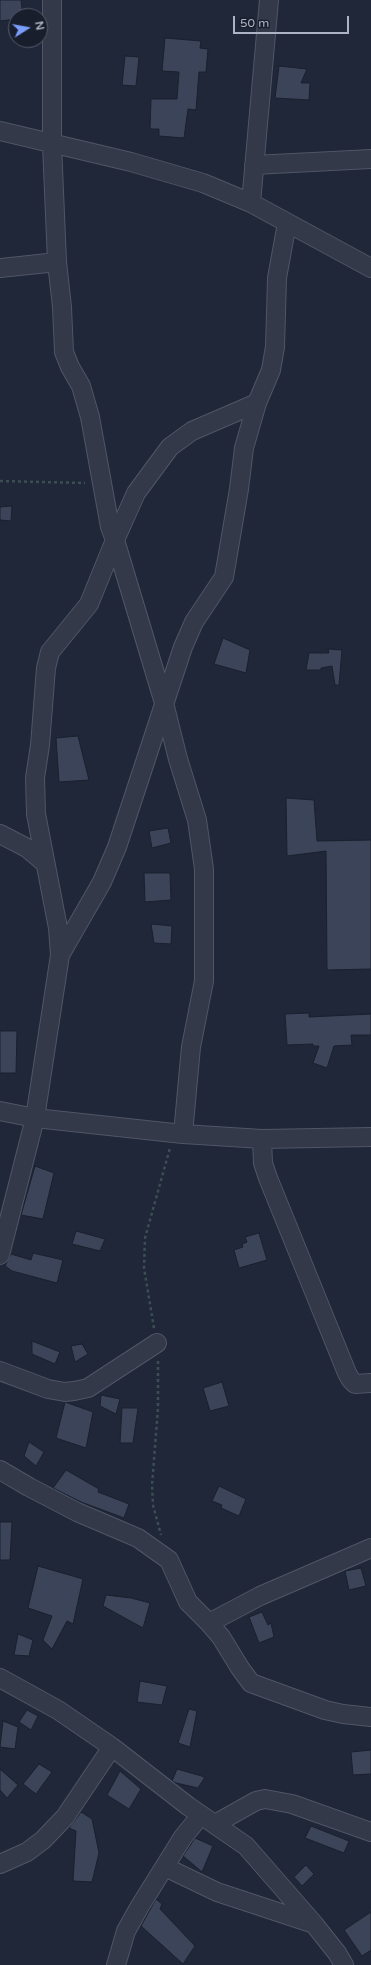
<!DOCTYPE html>
<html>
<head>
<meta charset="utf-8">
<style>
	body { margin:0 }
	#map { position:relative; width:371px; height:1965px; overflow:hidden; background:#1f2738; font-family:"Varela Round",sans-serif }
	canvas { display:block }
	.north { position:absolute; left:8px; top:8px; width:40px; height:40px; box-sizing:border-box; background:#181e2c; border:1px solid #545a69; border-radius:50%; rotate:79deg; font-size:11px; font-weight:700; line-height:16px; text-align:center; color:#adb3c5 }
	.north::after { content:''; display:block; margin:auto; width:14px; height:18px; background:#7b9efb; clip-path:polygon(50% 0,100% 100%,50% 72%,0 100%) }
	.scale { position:absolute; left:233px; top:16px; width:116px; height:18px; box-sizing:border-box; border:2px solid #adb3c5; border-top:0; padding-left:5px; font-size:12px; line-height:14px; white-space:nowrap; color:#adb3c5; -webkit-text-stroke:3px #181e2c; paint-order:stroke }
</style>
</head>
<body>
<div id="map">
<canvas width="371" height="1965"></canvas>
<div class="north">N</div>
<div class="scale">50 m</div>
</div>
<script>
const g = document.querySelector('canvas').getContext('2d');
g.lineJoin = 'round';
function paint(path, color) { g.fillStyle = color; g.fill(path, 'evenodd'); }
const poly = rows => new Path2D(rows.map(r => 'M' + r).join(''));
function stroke(path, color, width, dash) { g.strokeStyle = color; g.lineWidth = width; g.lineCap = dash ? 'butt' : 'round'; g.setLineDash(dash || []); g.stroke(path); }
const building = poly([
	[0,0,21,0,23,16,16,16,16,19,0,21,0,0],
	[165,38,201,41,200,48,208,49,206,72,199,72,196,110,188,109,184,138,159,136,159,129,150,129,151,99,177,99,179,72,162,71,165,38],
	[125,56,139,57,136,86,122,85,125,56],
	[279,66,307,69,301,83,310,83,309,100,275,98,279,66],
	[12,506,11,521,0,520,0,507,12,506],
	[223,638,250,650,246,673,214,664,223,638],
	[328,649,342,650,339,685,335,685,332,666,321,668,321,670,306,670,309,653,329,653,328,649],
	[78,736,89,780,59,782,56,738,78,736],
	[286,798,314,800,317,841,371,840,371,969,327,970,326,851,287,856,286,798],
	[168,828,171,843,152,848,149,831,168,828],
	[144,873,170,873,171,900,145,902,144,873],
	[151,924,172,926,171,944,154,943,151,924],
	[309,1013,309,1017,371,1014,371,1035,351,1035,352,1045,334,1046,327,1068,313,1063,319,1046,313,1046,313,1044,287,1045,285,1014,309,1013],
	[0,1031,17,1031,16,1073,0,1073,0,1031],
	[35,1166,54,1173,43,1219,21,1215,35,1166],
	[76,1231,105,1239,100,1251,72,1244,76,1231],
	[259,1233,267,1260,239,1268,234,1250,243,1247,242,1244,247,1242,245,1237,259,1233],
	[33,1253,63,1260,57,1283,12,1271,5,1266,11,1254,31,1260,33,1253],
	[32,1341,60,1352,55,1364,32,1354,32,1341],
	[82,1344,88,1354,75,1362,71,1346,82,1344],
	[222,1382,229,1406,210,1411,203,1388,222,1382],
	[101,1395,120,1399,116,1414,100,1406,101,1395],
	[65,1402,93,1412,86,1448,56,1438,65,1402],
	[122,1408,138,1408,133,1443,120,1443,122,1408],
	[29,1442,44,1452,36,1466,24,1456,29,1442],
	[66,1470,99,1489,98,1492,129,1504,124,1518,81,1502,53,1488,66,1470],
	[219,1486,246,1499,239,1516,221,1508,222,1505,212,1501,219,1486],
	[0,1522,12,1522,10,1560,0,1560,0,1522],
	[38,1566,83,1579,73,1624,67,1621,52,1649,43,1640,52,1616,28,1608,38,1566],
	[361,1568,366,1586,349,1590,345,1571,361,1568],
	[106,1595,131,1598,150,1603,143,1628,103,1606,106,1595],
	[262,1612,268,1625,271,1623,274,1637,259,1643,249,1617,262,1612],
	[18,1634,33,1640,29,1656,14,1655,18,1634],
	[140,1681,167,1686,162,1705,137,1702,140,1681],
	[189,1709,197,1711,190,1747,178,1743,189,1709],
	[27,1710,38,1716,31,1730,19,1722,27,1710],
	[3,1721,18,1727,15,1749,0,1747,3,1721],
	[371,1750,371,1774,353,1775,351,1752,371,1750],
	[39,1764,52,1772,36,1794,23,1784,39,1764],
	[0,1769,18,1785,7,1798,0,1790,0,1769],
	[177,1769,205,1777,198,1788,176,1783,172,1781,177,1769],
	[120,1771,141,1789,129,1809,107,1795,120,1771],
	[81,1812,92,1819,99,1853,92,1882,73,1881,76,1831,69,1828,81,1812],
	[311,1826,349,1841,344,1853,305,1838,311,1826],
	[195,1838,213,1846,202,1872,183,1856,195,1838],
	[306,1865,314,1874,302,1886,294,1877,306,1865],
	[156,1899,162,1904,160,1909,195,1946,183,1964,141,1926,156,1899],
	[371,1912,371,1950,362,1956,344,1930,371,1912]
]);
const path = poly([
	[0,481,85,483],
	[154,1328,144,1268,145,1238,170,1148],
	[158,1361,158,1408,152,1485,153,1505,161,1535]
]);
const street = poly([
	[0,131,131,162,203,183,251,203,371,268],
	[254,165,371,159],
	[251,203,269,0],
	[0,268,57,262],
	[0,834,27,848,45,863],
	[60,955,102,882,117,847,183,647,194,622,224,577,239,489,244,448,257,403,271,370,275,347,277,278,287,223],
	[0,1111,35,1118,183,1134,262,1139,371,1137],
	[183,1134,191,1047,204,981,204,869,197,820,178,759,164,703,115,540,136,493,170,447,192,431,257,403],
	[262,1139,263,1163,268,1178,347,1373,351,1380,355,1384,371,1383],
	[0,1255,35,1118,60,955,58,928,36,814,35,778,40,745,46,668,50,652,89,604,115,540,110,527,90,417,81,386,70,367,64,352,62,307,57,262,52,144,52,0],
	[0,1371,48,1389,65,1392,74,1391,88,1388,157,1343],
	[0,1470,29,1487,77,1512,138,1538,169,1560,188,1602,209,1623,221,1637,240,1668,251,1683,325,1710,343,1714,371,1717],
	[209,1623,260,1596,371,1548],
	[0,1678,58,1710,112,1747,188,1806,246,1846,314,1924,337,1953,344,1965],
	[215,1824,256,1801,265,1799,292,1804,371,1832],
	[0,1864,27,1852,43,1840,65,1817,112,1747],
	[165,1867,217,1892,314,1924],
	[116,1965,126,1931,140,1906,183,1837,201,1815]
]);
paint(building, '#3b4458');
stroke(building, '#1a202e', 1);
stroke(street, '#505666', 20);
stroke(path, '#3b4f53', 2.5, [3, 3]);
stroke(street, '#333948', 18);
</script>
</body>
</html>
